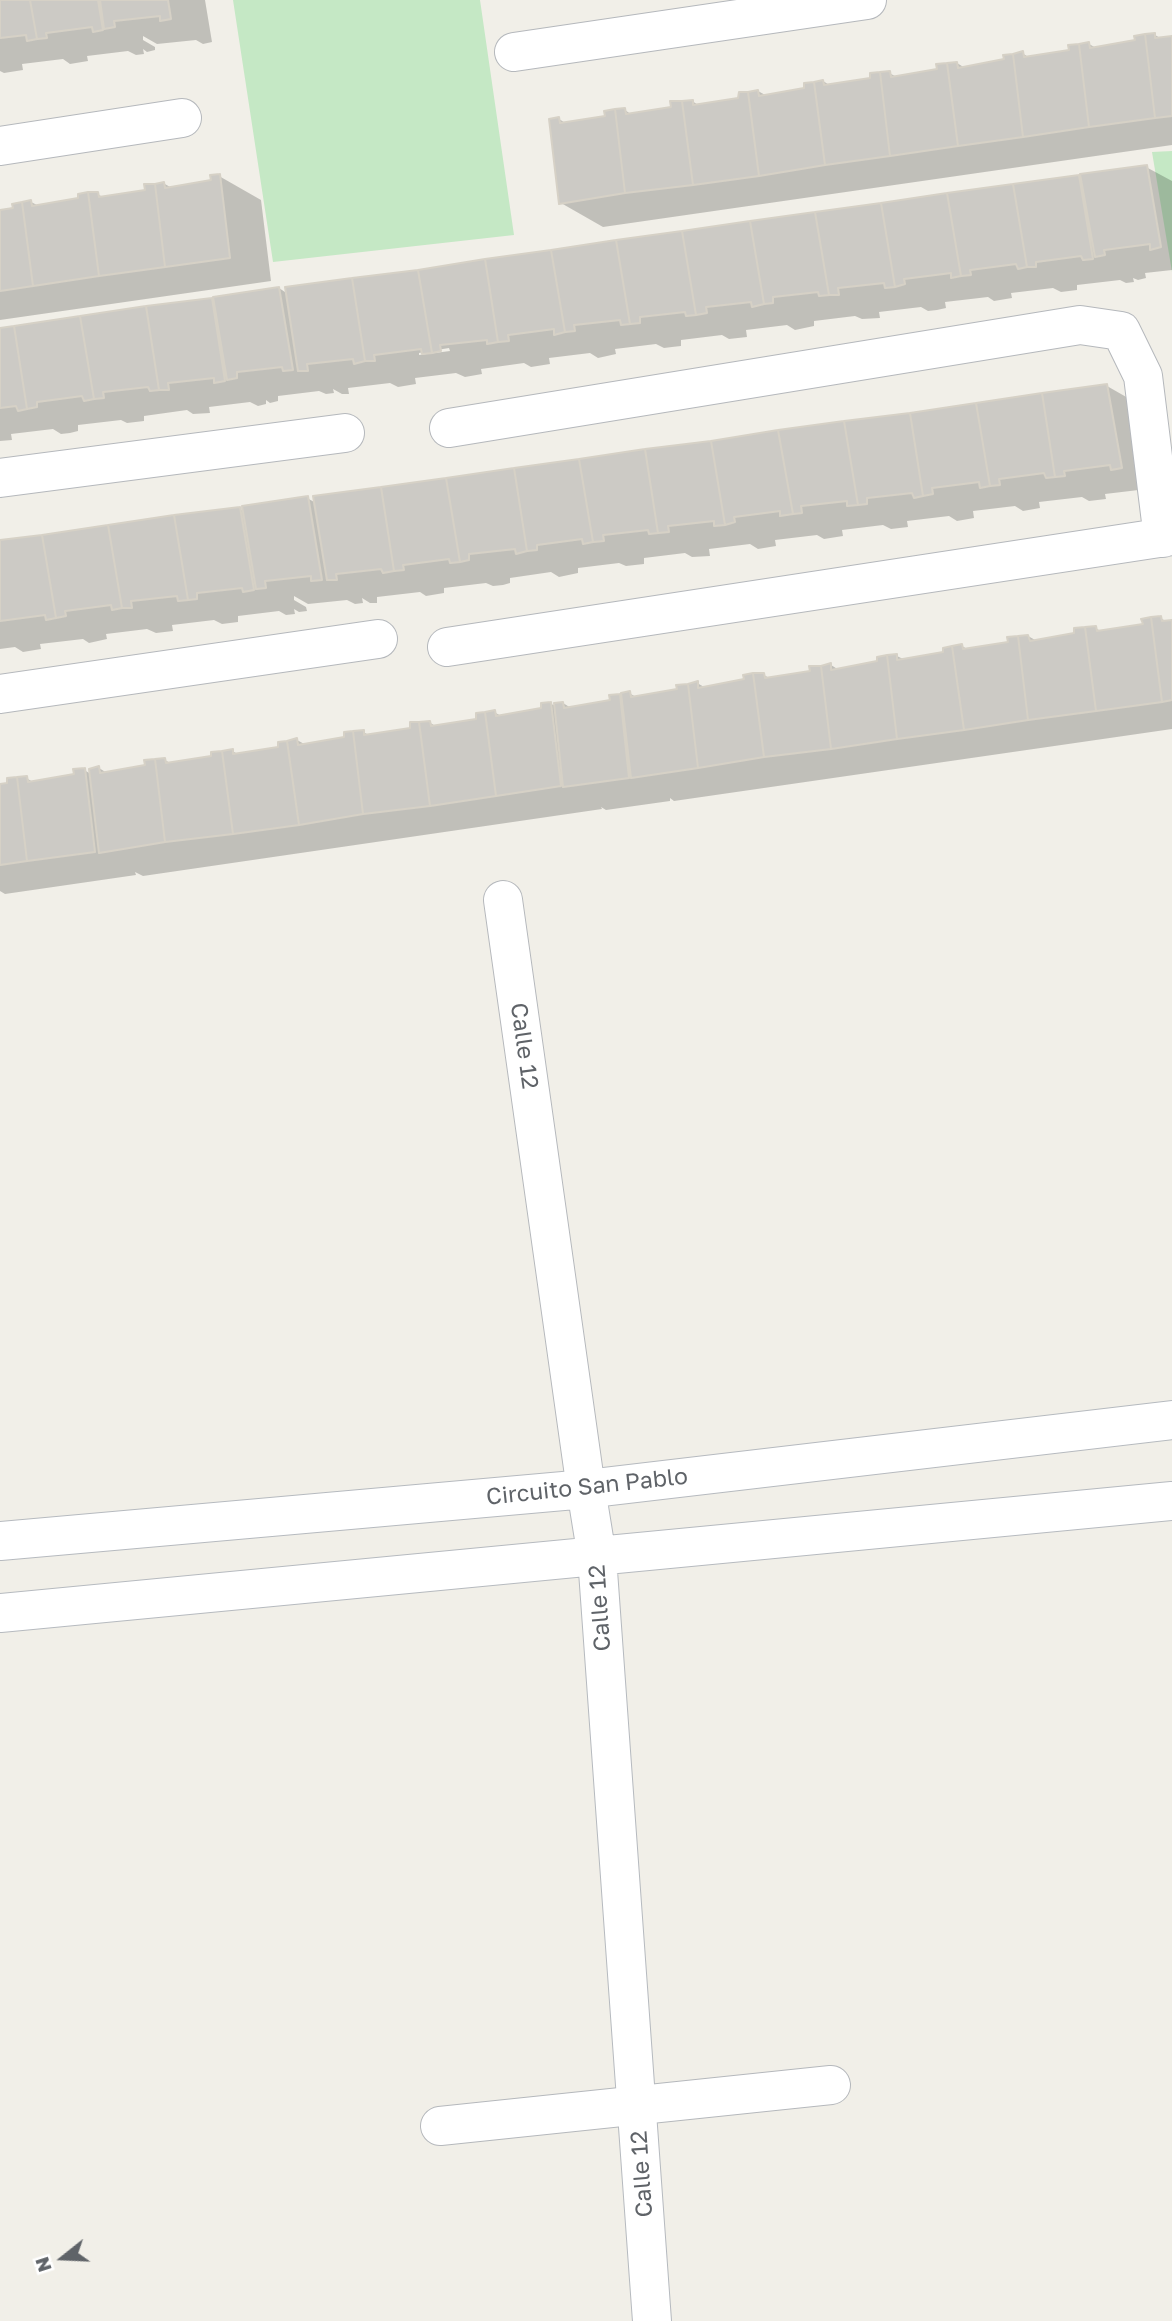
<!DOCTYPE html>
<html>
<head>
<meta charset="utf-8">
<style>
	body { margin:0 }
	#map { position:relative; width:1172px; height:2321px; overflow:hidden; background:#f1efe8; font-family:"Golos Text",sans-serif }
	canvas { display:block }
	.north { position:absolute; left:28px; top:2223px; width:70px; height:70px; -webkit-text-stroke:5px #fff; paint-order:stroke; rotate:252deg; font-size:19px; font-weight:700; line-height:28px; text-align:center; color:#5f6368 }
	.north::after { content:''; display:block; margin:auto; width:24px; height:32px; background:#5f6368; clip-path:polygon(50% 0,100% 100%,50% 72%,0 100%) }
</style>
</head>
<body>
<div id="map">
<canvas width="1172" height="2321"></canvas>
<div class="north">N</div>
</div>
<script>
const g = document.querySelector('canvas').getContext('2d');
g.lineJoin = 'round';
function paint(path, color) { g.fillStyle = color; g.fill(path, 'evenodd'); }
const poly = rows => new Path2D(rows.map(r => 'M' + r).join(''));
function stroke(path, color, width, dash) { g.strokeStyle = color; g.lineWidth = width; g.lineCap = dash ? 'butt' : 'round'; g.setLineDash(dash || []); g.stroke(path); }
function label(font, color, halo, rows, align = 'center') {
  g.font = font + ' "Golos Text",sans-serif'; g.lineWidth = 5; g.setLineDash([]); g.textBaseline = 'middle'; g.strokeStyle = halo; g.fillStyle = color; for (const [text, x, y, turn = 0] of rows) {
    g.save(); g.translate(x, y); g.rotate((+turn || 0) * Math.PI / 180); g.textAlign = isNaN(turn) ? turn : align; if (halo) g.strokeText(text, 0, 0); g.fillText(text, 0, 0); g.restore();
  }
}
const green = poly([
	[233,0,480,0,514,235,273,262],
	[1172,151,1172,272,1152,152]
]);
const shadow = poly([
	[0,0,205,0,212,42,203,44,196,40,157,44,143,36,143,40,155,47,155,50,147,52,143,49,144,54,136,55,128,51,87,56,88,61,70,64,63,59,22,64,23,70,4,73,0,71],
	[1155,35,1162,39,1172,37,1172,145,603,227,561,203,559,119,567,124,607,117,625,110,632,115,673,108,692,101,700,106,740,99,758,91,767,96,806,89,823,81,831,86,872,79,889,73,897,77,939,71,957,63,965,68,1006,61,1022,53,1030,58,1071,51,1089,44,1098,49,1137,42],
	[1146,167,1172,181,1172,270,1145,273,1146,278,1138,280,1133,278,1134,282,1126,283,1120,280,1077,285,1077,290,1061,292,1053,288,1011,293,1012,298,994,301,988,297,945,302,946,308,937,310,928,311,921,307,879,312,880,318,862,319,855,316,814,321,814,326,795,330,787,325,746,330,747,337,729,339,722,335,681,340,681,346,672,347,664,348,656,344,615,349,616,354,598,358,590,353,549,358,550,364,531,367,524,363,481,369,482,374,465,377,456,373,415,378,416,384,398,387,390,383,348,388,349,394,342,394,333,389,334,393,326,394,319,391,278,396,278,401,270,403,266,400,266,404,258,406,250,402,209,407,210,413,193,414,187,410,144,416,144,421,127,423,121,420,78,425,78,431,70,433,61,434,53,429,11,434,12,440,0,441,0,329,211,300,216,303,279,288,288,294,1079,177,1083,180],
	[449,348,450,351,419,355,419,353],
	[219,176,261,200,271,281,0,320,0,212,31,202,39,206,80,200,97,194,105,198,147,191,163,183,172,188,212,181],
	[1107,386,1149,410,1147,489,1105,494,1106,499,1089,501,1082,497,1039,502,1040,508,1023,511,1015,506,973,511,974,518,957,521,949,516,907,521,908,527,891,529,883,525,842,530,843,536,824,539,817,535,775,540,776,546,758,549,750,544,709,549,710,556,692,557,685,553,644,558,644,564,626,566,619,563,578,568,578,573,559,577,551,572,510,578,510,583,503,585,493,586,486,583,444,588,444,593,426,596,420,592,377,597,377,603,370,603,362,598,363,603,355,604,347,600,308,604,294,596,294,600,306,607,307,611,299,612,294,609,295,614,286,615,279,611,238,616,238,622,222,624,214,620,172,625,173,631,156,633,147,629,106,634,107,639,89,643,83,639,40,644,41,649,23,652,15,647,0,649,0,542,240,509,244,512,307,498,316,503],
	[1160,618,1168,622,1172,621,1172,729,674,801,670,798,670,801,606,810,601,807,602,809,143,876,135,872,136,875,5,894,0,891,0,786,26,778,35,783,76,776,84,770,91,774,99,768,107,773,147,767,165,760,172,764,213,758,232,751,240,755,280,749,297,740,306,745,346,739,363,732,371,736,412,729,429,722,437,727,477,720,494,712,503,717,543,709,551,704,556,706,563,703,571,708,612,701,611,696,629,693,638,698,678,691,697,683,706,688,764,675,771,679,812,672,831,665,839,670,879,663,897,656,905,660,945,654,962,646,969,650,1010,644,1028,636,1037,641,1076,634,1095,628,1103,632,1145,625]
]);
const building = poly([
	[0,0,30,0,37,39,27,41,26,35,0,38,0,0],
	[30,0,98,0,103,30,93,32,92,27,46,33,47,38,37,39,30,0],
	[100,0,168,0,171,19,160,21,160,16,114,21,115,27,104,29,100,0],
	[1155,33,1155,38,1172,36,1172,116,1155,118,1145,34,1155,33],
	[1145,34,1155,118,1089,127,1079,44,1089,42,1090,48,1135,40,1134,36,1145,34],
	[1079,44,1089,127,1023,137,1013,54,1023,51,1024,57,1069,50,1068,45,1079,44],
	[1013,54,1023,137,958,146,947,63,957,62,958,68,1004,59,1003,55,1013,54],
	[947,63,958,146,890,156,880,72,890,71,891,77,937,69,936,64,947,63],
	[880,72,890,156,825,165,814,82,823,80,824,85,870,78,870,73,880,72],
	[814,82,825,165,759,176,748,92,758,90,759,96,804,88,804,83,814,82],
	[739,92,748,92,759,176,693,185,682,101,693,100,693,105,738,98,739,92],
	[670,101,682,101,693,185,625,193,615,109,625,108,626,114,671,107,670,101],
	[615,109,625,193,559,204,549,119,559,117,560,123,605,116,604,111,615,109],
	[1147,165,1161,247,1150,250,1150,244,1104,250,1105,255,1095,257,1080,174,1147,165],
	[220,174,230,258,165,267,155,184,164,182,165,188,211,180,210,175,220,174],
	[1079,175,1093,259,1083,260,1081,256,1036,262,1036,267,1027,267,1013,184,1079,175],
	[144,184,155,184,165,267,99,276,88,192,98,192,99,197,145,190,144,184],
	[1013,184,1027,267,1018,269,1016,264,970,270,971,275,961,276,947,193,1013,184],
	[88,192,99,276,33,286,22,202,31,200,32,206,78,198,78,194,88,192],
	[947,193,961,276,951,278,951,273,904,279,905,284,895,287,881,203,947,193],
	[22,202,33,286,0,291,0,210,13,208,12,204,22,202],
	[881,203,895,287,885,288,884,283,838,288,839,295,829,295,815,212,881,203],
	[815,212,829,295,819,296,818,292,773,297,773,303,764,304,750,221,815,212],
	[750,221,764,304,752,307,751,302,706,307,707,313,696,315,682,231,750,221],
	[682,231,696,315,686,316,685,312,640,317,640,323,630,324,616,240,682,231],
	[616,240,630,324,621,325,620,320,574,325,575,331,565,332,551,250,616,240],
	[551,250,565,332,554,335,554,329,508,335,509,341,498,342,485,259,551,250],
	[485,259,498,342,487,344,487,340,440,345,441,351,432,353,418,270,485,259],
	[418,270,432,353,422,354,421,349,374,355,375,361,365,361,352,278,418,270],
	[352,278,365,361,354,364,353,359,307,364,308,371,298,371,285,287,352,278],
	[279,287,293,370,283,371,282,367,237,372,237,378,227,380,213,297,279,287],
	[212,298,225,381,214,383,214,378,168,383,169,390,159,390,146,306,212,298],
	[146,306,159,390,150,391,148,387,103,392,104,398,94,399,80,316,146,306],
	[80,316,94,399,84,401,82,396,37,402,37,407,27,409,14,326,80,316],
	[14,326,27,409,18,411,16,406,0,408,0,328,14,326],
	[1107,384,1122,468,1111,470,1110,465,1064,471,1065,476,1055,477,1042,393,1107,384],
	[1042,393,1055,477,1046,478,1044,473,999,479,1000,485,990,486,976,403,1042,393],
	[976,403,990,486,980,488,979,482,932,488,933,494,923,496,910,413,976,403],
	[910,413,923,496,914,498,912,493,867,498,867,504,858,505,844,421,910,413],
	[844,421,858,505,847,506,847,501,801,506,802,513,793,514,778,430,844,421],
	[778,430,793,514,780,516,780,511,734,517,735,522,725,525,711,441,778,430],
	[711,441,725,525,714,526,714,521,668,526,669,532,658,533,645,449,711,441],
	[645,449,658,533,649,534,648,530,603,535,604,541,593,542,579,459,645,449],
	[579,459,593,542,583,544,582,539,537,545,537,550,527,551,514,468,579,459],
	[514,468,527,551,516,554,515,549,469,554,469,560,460,562,446,478,514,468],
	[446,478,460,562,450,563,449,559,403,565,404,570,394,571,381,487,446,478],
	[381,487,394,571,383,573,381,569,336,574,337,580,327,580,313,496,381,487],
	[308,496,322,580,311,581,311,576,265,581,266,588,256,589,242,506,308,496],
	[240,507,254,590,243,592,242,588,197,593,197,599,188,600,174,515,240,507],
	[174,515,188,600,178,601,177,596,131,601,132,608,122,608,108,525,174,515],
	[108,525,122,608,112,610,111,605,65,611,66,616,56,618,42,535,108,525],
	[42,535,56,618,46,620,45,615,0,621,0,540,42,535],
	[1161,616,1162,621,1172,620,1172,700,1162,702,1151,617,1161,616],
	[1151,617,1162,702,1096,711,1085,627,1096,626,1097,631,1143,624,1141,619,1151,617],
	[1085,627,1096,711,1028,720,1018,636,1028,635,1030,641,1074,633,1074,628,1085,627],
	[1018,636,1028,720,964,730,952,646,962,644,963,649,1008,642,1007,637,1018,636],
	[952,646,964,730,897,739,887,655,897,654,897,660,943,652,943,648,952,646],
	[887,655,897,739,831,749,821,666,831,663,831,670,877,661,877,657,887,655],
	[809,666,821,666,831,749,764,757,753,673,764,673,765,678,810,671,809,666],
	[753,673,764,757,698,768,688,684,698,681,698,688,744,679,743,675,753,673],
	[688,684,698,768,631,778,621,693,630,691,631,697,677,689,676,685,688,684],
	[620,694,629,778,563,787,554,703,563,702,564,708,610,700,609,695,620,694],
	[551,702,561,786,496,796,485,712,495,710,496,716,541,708,541,703,551,702],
	[485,712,496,796,430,806,419,722,430,721,431,726,476,719,476,713,485,712],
	[410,722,419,722,430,806,363,814,353,731,364,730,364,735,410,728,410,722],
	[353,731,363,814,299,825,287,741,297,738,298,745,344,737,344,732,353,731],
	[287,741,299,825,233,834,222,751,233,749,233,754,278,747,278,742,287,741],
	[222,751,233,834,165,842,155,759,165,758,166,763,211,756,211,752,222,751],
	[155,759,165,842,99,853,89,769,99,766,100,773,145,765,144,760,155,759],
	[85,768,95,852,27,861,17,777,27,776,28,782,74,774,73,769,85,768],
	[17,777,27,861,0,865,0,784,7,783,7,778,17,777]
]);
const street = poly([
	[514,52,867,0],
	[0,146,182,118],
	[449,428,1080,325,1121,331,1143,376,1163,538],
	[0,478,345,433],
	[447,647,1172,536],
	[0,694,378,639],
	[503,900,586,1489],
	[440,2126,831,2085]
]);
const secondary = poly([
	[586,1489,597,1557,652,2321],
	[0,1541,586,1489,1172,1420],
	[0,1613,1172,1501]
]);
const streetNames = [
	["Calle 12",524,1046,82],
	["Circuito San Pablo",587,1487,-6],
	["Calle 12",600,1608,-94],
	["Calle 12",642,2174,-94]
];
paint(green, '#c5e8c5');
paint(shadow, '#0003');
paint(building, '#cccac5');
stroke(building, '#d6d1c6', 2);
stroke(street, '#b5b8bc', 40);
stroke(secondary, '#b6babf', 40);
stroke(street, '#fff', 38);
stroke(secondary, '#fff', 38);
label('23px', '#5f6368', '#fff', streetNames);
</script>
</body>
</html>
